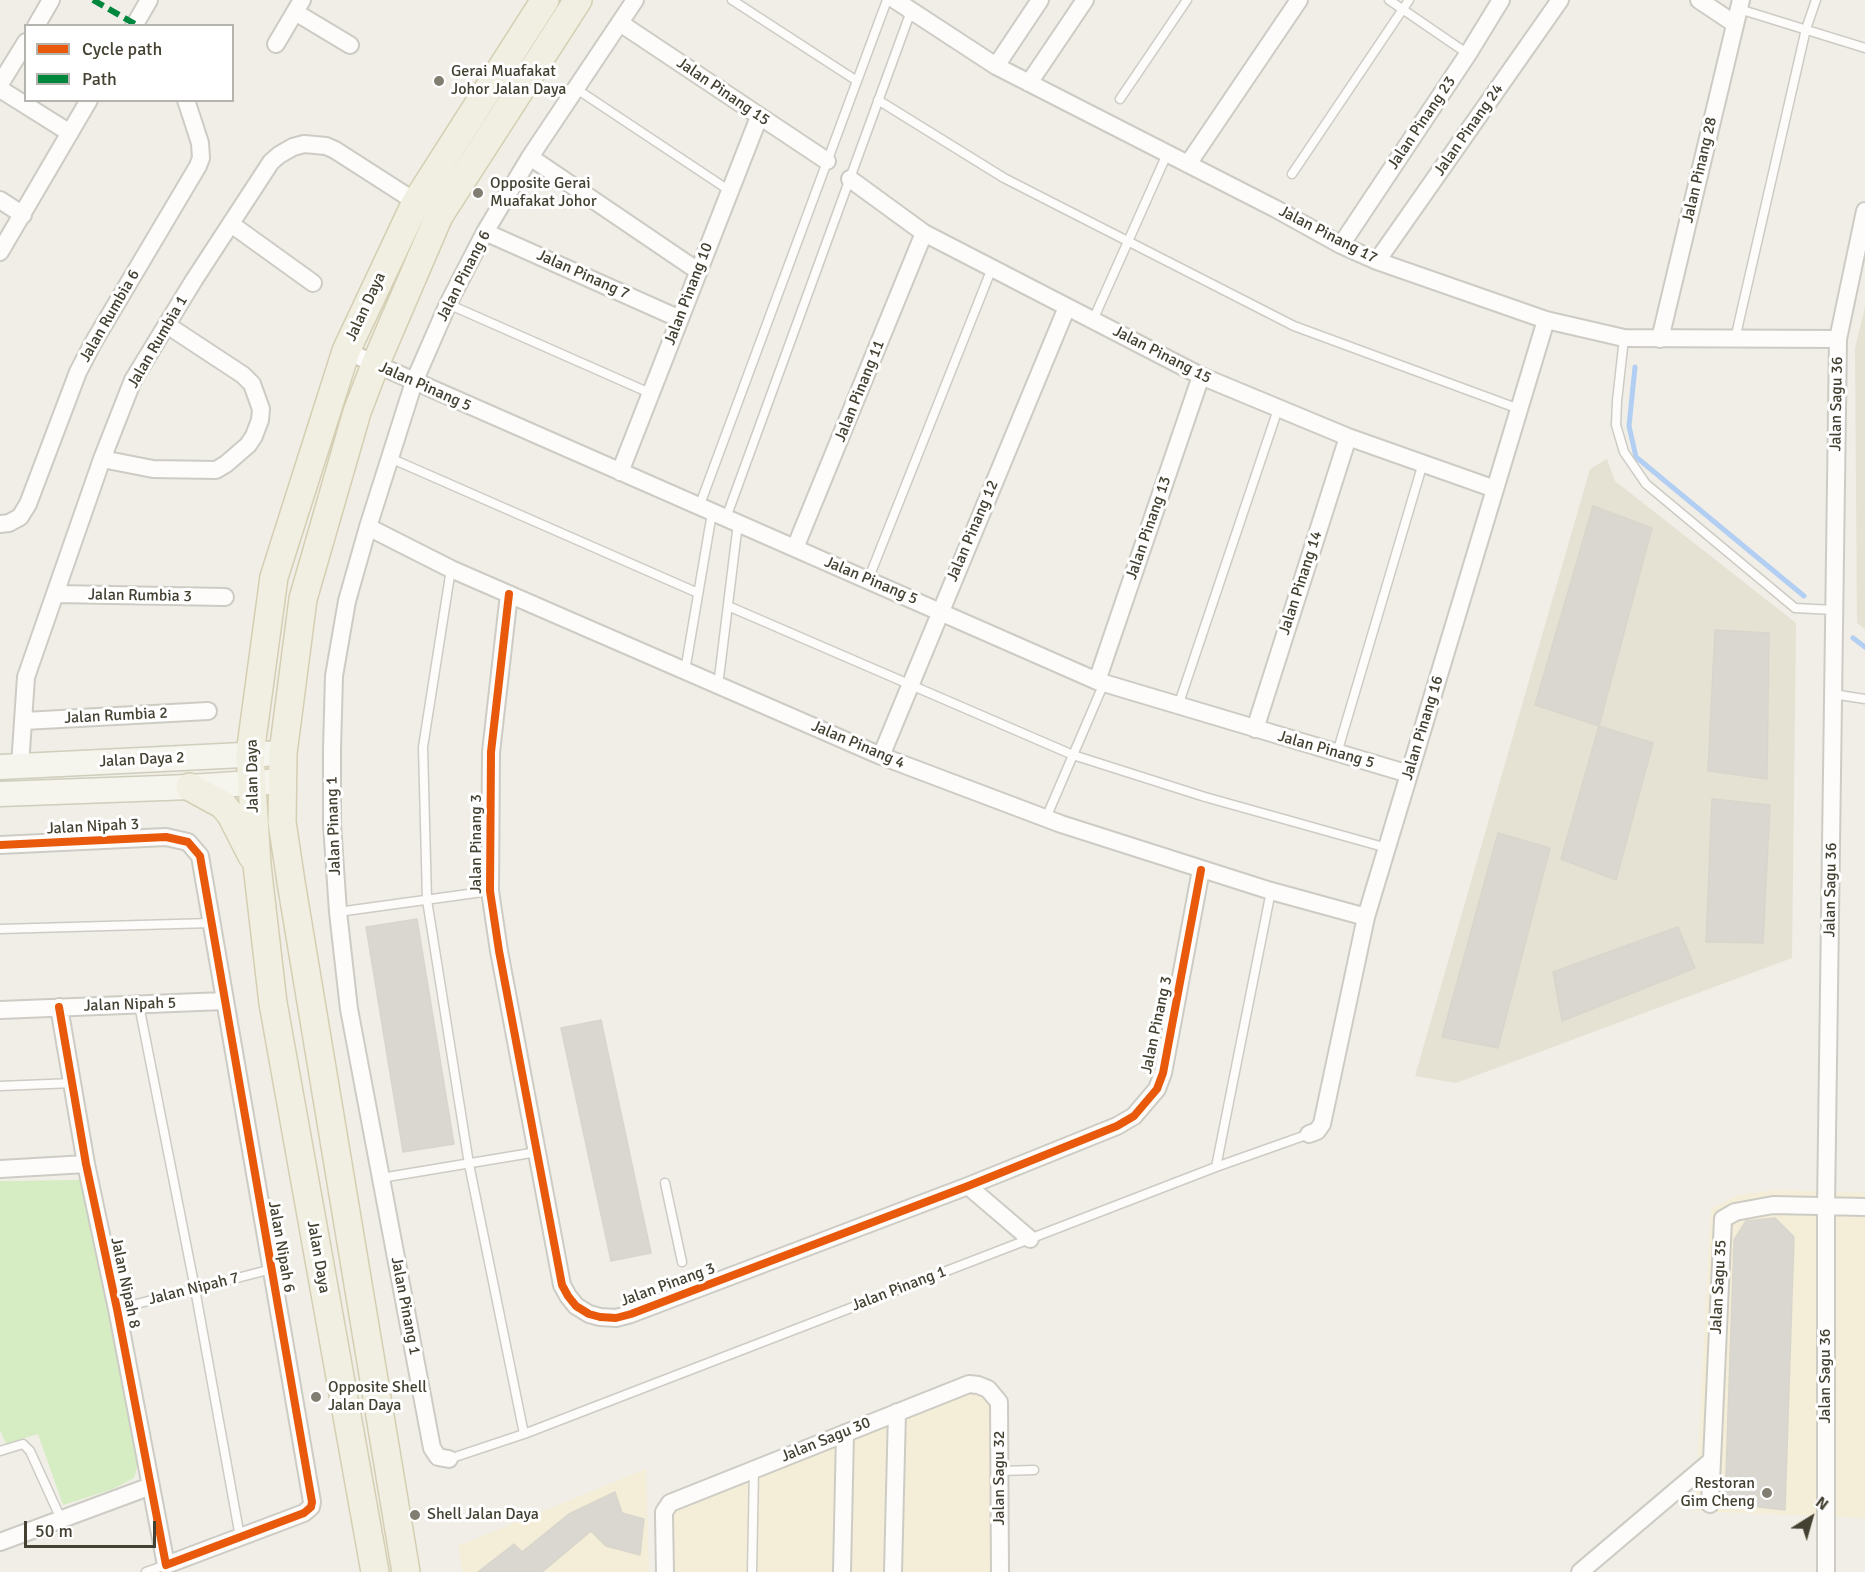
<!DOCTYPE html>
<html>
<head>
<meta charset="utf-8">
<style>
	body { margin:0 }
	#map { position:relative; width:1865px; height:1572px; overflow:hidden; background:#f0eee6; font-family:Signika,sans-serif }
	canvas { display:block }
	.legend { position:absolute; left:24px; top:24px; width:210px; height:78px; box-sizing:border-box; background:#fff; border:2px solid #b5b3ad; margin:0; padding:8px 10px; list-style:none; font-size:18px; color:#454132 }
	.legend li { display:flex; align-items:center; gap:12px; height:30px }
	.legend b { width:30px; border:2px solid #b5b3ad }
	.north { position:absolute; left:1781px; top:1488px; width:60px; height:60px; -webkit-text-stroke:4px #fff; paint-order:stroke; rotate:37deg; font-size:16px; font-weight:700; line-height:24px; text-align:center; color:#454132 }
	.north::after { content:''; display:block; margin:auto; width:21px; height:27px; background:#454132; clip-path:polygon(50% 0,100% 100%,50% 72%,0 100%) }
	.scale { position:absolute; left:24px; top:1521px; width:132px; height:27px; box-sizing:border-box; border:3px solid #454132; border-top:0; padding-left:8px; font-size:18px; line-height:21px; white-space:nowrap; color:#454132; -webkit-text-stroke:4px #fff; paint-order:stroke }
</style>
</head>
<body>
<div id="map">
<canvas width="1865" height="1572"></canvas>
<ul class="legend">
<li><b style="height:8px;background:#e8590c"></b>Cycle path</li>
<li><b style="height:8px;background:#00873e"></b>Path</li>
</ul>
<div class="north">N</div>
<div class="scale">50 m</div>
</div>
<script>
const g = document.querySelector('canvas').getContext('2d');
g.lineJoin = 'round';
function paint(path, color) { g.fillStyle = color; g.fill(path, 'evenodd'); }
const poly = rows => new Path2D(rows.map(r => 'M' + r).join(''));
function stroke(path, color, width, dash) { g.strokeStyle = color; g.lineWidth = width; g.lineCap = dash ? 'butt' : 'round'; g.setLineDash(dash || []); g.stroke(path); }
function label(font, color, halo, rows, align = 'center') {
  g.font = font + ' Signika,sans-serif'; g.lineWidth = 6; g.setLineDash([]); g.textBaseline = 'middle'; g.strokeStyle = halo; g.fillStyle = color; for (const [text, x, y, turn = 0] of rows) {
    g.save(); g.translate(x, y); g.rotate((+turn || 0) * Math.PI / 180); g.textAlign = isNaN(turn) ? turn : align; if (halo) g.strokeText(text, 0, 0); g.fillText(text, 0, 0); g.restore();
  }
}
const residential = poly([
	[1865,307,1865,629,1857,623,1855,348],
	[1607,459,1615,481,1796,623,1792,958,1456,1083,1415,1076,1590,469]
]);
const commercial = poly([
	[1776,1190,1865,1193,1865,1518,1695,1511,1711,1209,1738,1195],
	[995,1385,1006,1572,659,1572,658,1513,888,1410],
	[646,1469,649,1572,463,1572,458,1546]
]);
const green = poly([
	[80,1180,100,1262,138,1465,134,1478,113,1489,63,1505,38,1434,6,1444,0,1430,0,1181]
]);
const stream = poly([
	[1635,367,1629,426,1636,457,1804,596],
	[1853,638,1865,647]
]);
const building = poly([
	[1593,506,1652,528,1599,726,1535,705,1593,506],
	[1715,630,1769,633,1767,779,1708,771,1715,630],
	[1599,726,1653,743,1616,880,1561,859,1599,726],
	[1712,799,1770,805,1763,943,1706,942,1712,799],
	[1498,833,1550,848,1498,1048,1442,1037,1498,833],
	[417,919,454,1144,403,1152,366,927,417,919],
	[1678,927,1695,968,1562,1021,1553,972,1678,927],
	[601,1020,651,1253,611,1261,561,1028,601,1020],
	[1775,1218,1794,1237,1785,1510,1725,1503,1734,1240,1746,1221,1775,1218],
	[615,1492,622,1513,644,1519,640,1555,606,1546,591,1531,542,1572,478,1572,514,1544,522,1552,569,1514,615,1492]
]);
const lane = poly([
	[732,0,857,81],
	[1389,0,1468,54],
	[1739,9,1865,48],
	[575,88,730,191],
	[1120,99,1187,0],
	[878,100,1004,178,1294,326,1519,409],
	[1292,174,1409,0],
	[448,304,652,394],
	[1093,320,1167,154],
	[1624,338,1617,401,1616,425,1624,452,1646,484,1795,608,1834,610],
	[1735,339,1806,29,1816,0],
	[390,458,698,593],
	[699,507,887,0],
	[726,518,911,11],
	[451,569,423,747,427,900,469,1164,524,1434],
	[868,580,992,268],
	[728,606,1073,755,1205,797,1387,848],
	[685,671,712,513],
	[718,686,738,523],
	[1833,694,1865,699],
	[1178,706,1278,409],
	[1337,753,1423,463],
	[1046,818,1104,683],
	[338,912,490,891],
	[0,929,211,923],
	[139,1005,195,1289,240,1537],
	[0,1086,73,1083],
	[1216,1167,1271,891],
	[381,1178,537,1152],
	[665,1183,682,1262],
	[117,1309,272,1269],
	[0,1451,23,1444,30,1451,61,1519],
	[449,1459,524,1434,1216,1167,1309,1134],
	[1000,1471,1034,1470],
	[146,1572,166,1565],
	[752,1572,754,1469]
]);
const street = poly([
	[895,0,996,66,1276,209,1341,245,1377,261,1546,320,1624,338,1838,339],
	[1699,0,1735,24],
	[295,12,350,45],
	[620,23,827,161],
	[36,26,51,0],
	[134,26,149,0],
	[276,44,302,0],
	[996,66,1040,0],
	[1029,83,1085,0],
	[0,84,26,42],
	[0,89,70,133],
	[530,157,698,271],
	[1188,164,1299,0],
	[850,179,924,233,1201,376,1348,437,1495,489],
	[0,200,23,215],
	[231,224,313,283],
	[485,232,680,319],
	[1341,245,1468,54,1501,0],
	[0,252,89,100],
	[1377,261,1560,0],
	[1660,339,1741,0],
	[346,351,1097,681,1409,774],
	[102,459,153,469,216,470,226,464,248,445,254,436,260,420,261,409,252,384,243,375,167,325],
	[620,472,759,117],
	[0,524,9,523,20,517,28,504,78,372,93,343,198,166,201,158,200,143,186,100],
	[368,527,451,569,881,756,1061,824,1271,891,1366,917],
	[795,548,924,233],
	[56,594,225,597],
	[509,594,491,752,490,891,499,951,562,1285,568,1296,576,1306,589,1314,600,1317,616,1318,631,1314,968,1186,1117,1126,1134,1116,1157,1089,1163,1073,1201,870],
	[1097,681,1201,376],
	[24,721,208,711],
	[1255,729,1348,437],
	[881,756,1067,307],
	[20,766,26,677,102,459,133,380,194,280,271,162,279,155,293,147,304,144,326,146,335,150,416,202],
	[0,845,166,837,188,842,200,856,312,1502,311,1507,304,1513,166,1565,117,1309,86,1164,59,1007],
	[0,1010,224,1001],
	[1309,1134,1317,1131,1322,1124,1366,917,1546,320],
	[0,1169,86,1164],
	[968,1186,1030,1239],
	[449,1459,438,1457,432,1448,349,1009,338,912,332,824,332,749,334,676,347,601,368,527,414,382,448,304,485,232,530,157,635,0],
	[1710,1504,1723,1219,1735,1212,1773,1205,1865,1207],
	[0,1542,151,1486],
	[665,1572,664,1517,664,1512,670,1503,969,1384,978,1385,988,1389,999,1402,1000,1572],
	[842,1572,845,1433],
	[893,1572,897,1412],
	[1580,1572,1711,1461],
	[1826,1572,1826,1207,1838,339,1865,211]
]);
const secondary = poly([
	[0,767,283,753],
	[0,794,190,787,283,781]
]);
const primary = poly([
	[190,787,223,805,231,815,252,856],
	[375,1572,273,1003,257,865,250,754,274,577,346,351,416,202,545,0],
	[406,1572,291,882,282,822,283,753,303,599,357,412,375,365,439,216,578,0]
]);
const quiet = poly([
	[93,0,135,24]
]);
const cycleway = poly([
	[509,594,491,752,490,891,499,951,562,1285,568,1296,576,1306,589,1314,600,1317,616,1318,631,1314,968,1186,1117,1126,1134,1116,1157,1089,1163,1073,1201,870],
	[0,845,166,837,188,842,200,856,312,1502,311,1507,304,1513,166,1565,117,1309,86,1164,59,1007]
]);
const markers = [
	[439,81,6,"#817e71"],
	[478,193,6,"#817e71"],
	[316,1397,6,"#817e71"],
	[1767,1493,6,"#817e71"],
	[415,1515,6,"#817e71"]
];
const poiNames = [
	["Gerai Muafakat",451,72],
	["Johor Jalan Daya",451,90],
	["Opposite Gerai",490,184],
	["Muafakat Johor",490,202],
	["Opposite Shell",328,1388],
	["Jalan Daya",328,1406],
	["Restoran",1755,1484,"right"],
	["Gim Cheng",1755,1502,"right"],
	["Shell Jalan Daya",427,1515]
];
const streetNames = [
	["Jalan Pinang 15",723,92,34],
	["Jalan Pinang 23",1422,123,-56],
	["Jalan Pinang 24",1469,130,-55],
	["Jalan Pinang 28",1700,170,-77],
	["Jalan Pinang 17",1328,235,27],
	["Jalan Pinang 7",583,275,24],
	["Jalan Pinang 6",464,276,-63],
	["Jalan Pinang 10",689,294,-69],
	["Jalan Daya",366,307,-65],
	["Jalan Rumbia 6",110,316,-60],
	["Jalan Rumbia 1",158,342,-60],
	["Jalan Pinang 15",1162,355,27],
	["Jalan Pinang 5",425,387,24],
	["Jalan Pinang 11",860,391,-68],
	["Jalan Sagu 36",1837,404,-89],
	["Jalan Pinang 13",1149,528,-71],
	["Jalan Pinang 12",973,531,-67],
	["Jalan Pinang 5",871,581,23],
	["Jalan Pinang 14",1301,583,-72],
	["Jalan Rumbia 3",140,596,1],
	["Jalan Rumbia 2",116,716,-3],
	["Jalan Pinang 16",1423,728,-73],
	["Jalan Pinang 4",858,745,23],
	["Jalan Pinang 5",1326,750,16],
	["Jalan Daya 2",142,760,-3],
	["Jalan Daya",253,776,-91],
	["Jalan Pinang 1",334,826,-92],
	["Jalan Nipah 3",93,827,-3],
	["Jalan Pinang 3",477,844,-90],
	["Jalan Sagu 36",1831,890,-89],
	["Jalan Nipah 5",130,1005,-2],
	["Jalan Pinang 3",1157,1025,-78],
	["Jalan Nipah 6",281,1247,80],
	["Jalan Daya",318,1257,80],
	["Jalan Nipah 8",125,1283,78],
	["Jalan Pinang 3",668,1285,-20],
	["Jalan Sagu 35",1719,1287,-87],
	["Jalan Nipah 7",194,1289,-14],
	["Jalan Pinang 1",899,1289,-21],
	["Jalan Pinang 1",405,1306,79],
	["Jalan Sagu 36",1826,1376,-90],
	["Jalan Sagu 30",826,1440,-22],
	["Jalan Sagu 32",1000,1478,-90]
];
paint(residential, '#e5e1d3');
paint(commercial, '#f4edd7');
paint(green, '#d6edc3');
stroke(stream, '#b2cef2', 5);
paint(building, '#d9d7cf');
stroke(building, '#d8d6cc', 1.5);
stroke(lane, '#cdccc4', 11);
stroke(street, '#cdccc4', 20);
stroke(secondary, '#cfcdbc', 27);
stroke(primary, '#d4cfb2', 30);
stroke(lane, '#fdfcfb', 8);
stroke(street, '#fdfcfb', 16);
stroke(secondary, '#f6f5ed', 24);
stroke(primary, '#f1efe2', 27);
stroke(quiet, '#00873e', 6, [12, 6]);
stroke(cycleway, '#e8590c', 8);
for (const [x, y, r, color] of markers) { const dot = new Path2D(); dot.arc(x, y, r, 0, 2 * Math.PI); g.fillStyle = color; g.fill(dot); stroke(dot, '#fff', 2); }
label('16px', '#454132', '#fff', poiNames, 'left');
label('16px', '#454132', '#fff', streetNames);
</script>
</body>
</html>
